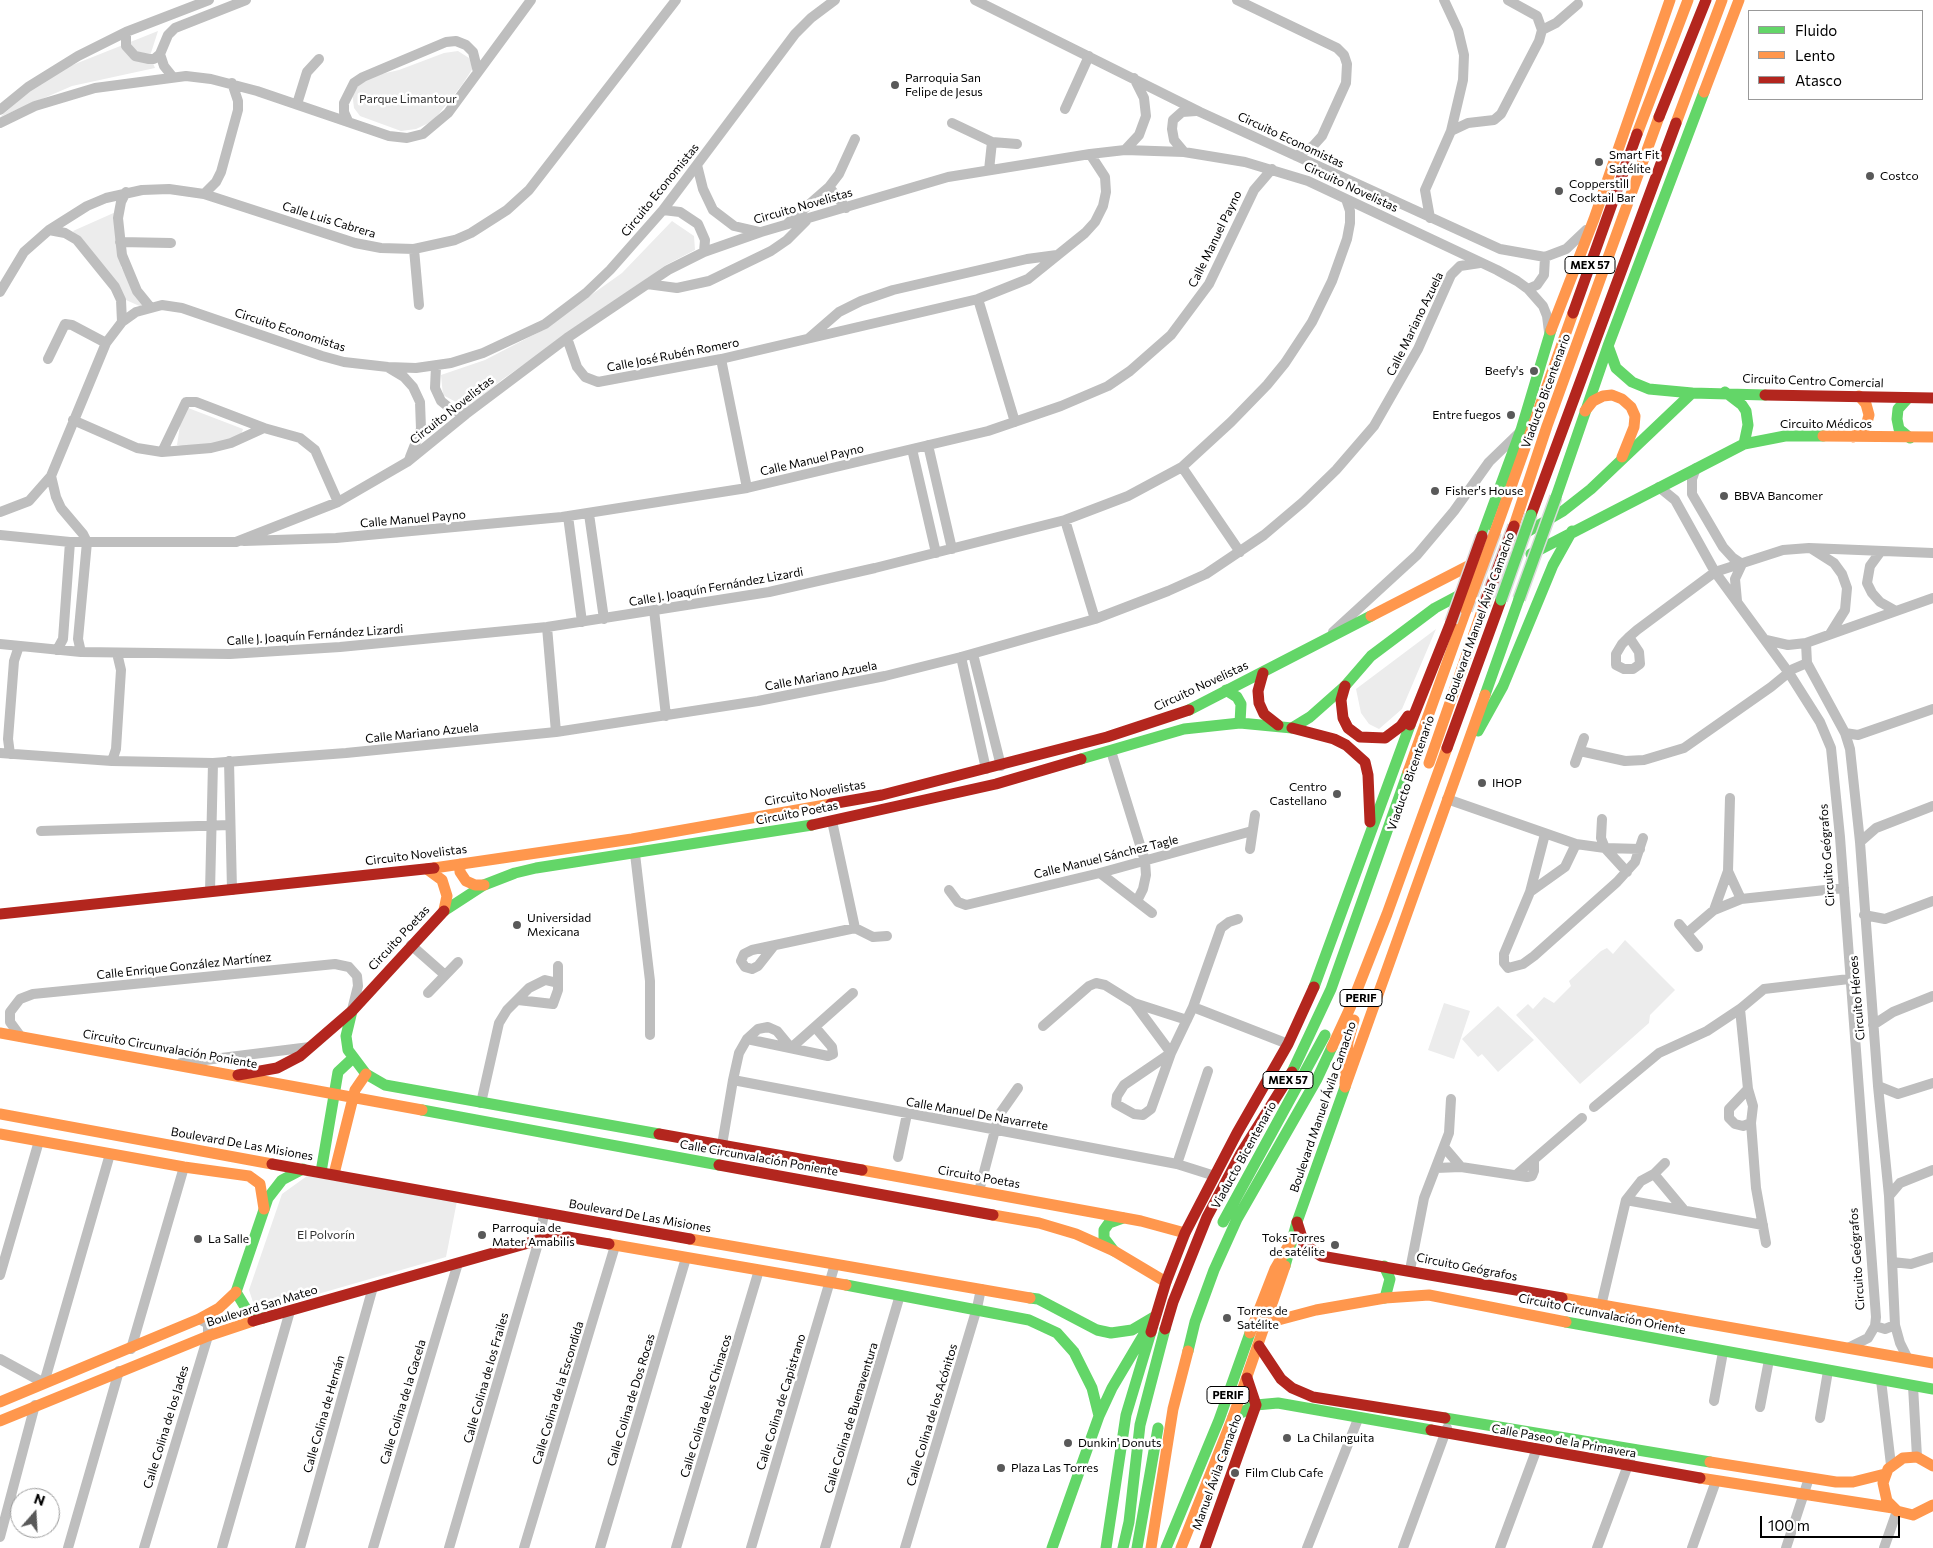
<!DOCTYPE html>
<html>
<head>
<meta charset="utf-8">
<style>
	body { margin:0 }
	#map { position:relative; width:1933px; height:1548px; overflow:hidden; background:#fff; font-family:Commissioner,sans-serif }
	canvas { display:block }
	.legend { position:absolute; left:1748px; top:10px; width:175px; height:90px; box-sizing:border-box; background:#fff; border:1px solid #999; margin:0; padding:6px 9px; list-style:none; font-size:15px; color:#000 }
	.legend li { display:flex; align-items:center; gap:10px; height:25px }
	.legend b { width:25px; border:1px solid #999 }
	.north { position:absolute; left:10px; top:1488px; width:50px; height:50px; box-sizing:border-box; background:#fff; border:1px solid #999; border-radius:50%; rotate:19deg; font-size:14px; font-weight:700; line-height:20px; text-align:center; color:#000 }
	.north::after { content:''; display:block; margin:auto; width:18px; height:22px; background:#595959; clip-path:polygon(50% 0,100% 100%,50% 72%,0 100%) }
	.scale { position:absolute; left:1760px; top:1516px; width:140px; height:22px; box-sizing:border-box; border:2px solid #000; border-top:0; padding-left:6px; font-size:15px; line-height:18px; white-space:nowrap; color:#000; -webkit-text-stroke:4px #fff; paint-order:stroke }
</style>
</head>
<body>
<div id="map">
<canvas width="1933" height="1548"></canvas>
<ul class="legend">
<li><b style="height:6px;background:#63d668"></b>Fluido</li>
<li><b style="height:6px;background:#ff974d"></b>Lento</li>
<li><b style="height:6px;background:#b3261e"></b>Atasco</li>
</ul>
<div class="north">N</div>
<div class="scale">100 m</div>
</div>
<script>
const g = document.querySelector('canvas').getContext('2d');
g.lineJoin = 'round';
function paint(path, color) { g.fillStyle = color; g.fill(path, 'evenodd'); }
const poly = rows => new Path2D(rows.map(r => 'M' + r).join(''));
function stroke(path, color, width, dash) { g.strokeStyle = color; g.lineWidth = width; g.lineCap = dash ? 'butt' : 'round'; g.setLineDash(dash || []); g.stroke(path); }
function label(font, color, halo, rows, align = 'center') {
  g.font = font + ' Commissioner,sans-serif'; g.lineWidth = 5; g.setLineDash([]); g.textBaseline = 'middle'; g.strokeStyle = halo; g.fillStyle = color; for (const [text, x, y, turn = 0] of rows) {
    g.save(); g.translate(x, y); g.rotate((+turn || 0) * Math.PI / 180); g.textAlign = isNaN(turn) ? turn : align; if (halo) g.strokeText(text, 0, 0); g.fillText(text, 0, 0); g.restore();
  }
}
const green = poly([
	[158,31,150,56,155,68,72,86,0,117,34,87,70,66],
	[458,51,469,58,473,68,462,85,433,121,416,129,401,131,360,116,354,108,352,92,360,79,399,70,444,53],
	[118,211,121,267,144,308,117,296,73,231],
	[672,221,694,236,695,250,666,265,503,379,467,408,443,395,441,375,485,360,539,332,622,273],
	[183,406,243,429,241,435,199,449,177,445],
	[1436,629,1402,709,1379,729,1369,724,1361,713,1356,689],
	[1625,940,1675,990,1650,1015,1649,1023,1580,1084,1516,1015,1528,1004,1533,1009,1544,997,1554,1003,1571,986,1569,981,1601,951,1607,948,1613,954],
	[1444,1003,1470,1011,1454,1059,1428,1050],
	[1498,1006,1534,1040,1498,1072,1482,1054,1478,1057,1462,1039],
	[307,1176,457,1201,446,1257,266,1309,253,1302,249,1290,282,1194]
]);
const street = poly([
	[975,0,1200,112,1500,249,1545,257,1566,249,1586,230],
	[1237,0,1337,48,1344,55,1347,64,1346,83,1322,136,1313,146,1296,156],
	[1542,30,1556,23,1578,4],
	[126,32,126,46,135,56,149,59,154,59,160,54],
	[172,76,164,66,160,54,168,35,175,28,246,0],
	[297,104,307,72,319,59],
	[1065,109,1089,56],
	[0,110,28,87,78,56,126,32,209,0],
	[348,121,344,112,344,103,354,83,363,77,446,42,456,41,466,45,473,52,478,72],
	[0,123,35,106,95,88,186,76,211,79,257,91,389,136,407,138,423,134,448,113,531,0],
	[952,123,992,142,1017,144],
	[1451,131,1468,123,1494,120,1501,114,1539,41,1542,30,1537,16,1508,0],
	[1125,150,1139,135,1146,116,1144,98,1134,78],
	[1184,152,1174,140,1172,129,1173,120,1182,112,1196,111],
	[697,165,703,189,713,210,734,226,760,232],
	[989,170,992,142],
	[829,187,846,208],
	[126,192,121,202,118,218,122,255,137,291,150,307],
	[204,194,216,182,221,172,238,110,238,101,232,83],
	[663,210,680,212,698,224,705,240,704,252],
	[1430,218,1425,190,1451,131,1463,80,1464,55,1458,30,1444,0],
	[788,223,829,187,839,174,855,139],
	[49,230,65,233,77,240,115,287,121,300,122,322],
	[120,242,171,243],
	[414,249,419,305],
	[647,284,677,288,709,281,771,251,787,240,806,221],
	[1528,289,1537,285,1544,275,1545,257],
	[0,292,24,252,49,230,87,206,106,198,142,190,169,189,204,194,355,243,381,248,414,249,455,240,471,233,507,210,529,190,676,0],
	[978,299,1015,422],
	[567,338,577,367,585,377,598,382,721,359,978,299,1028,279,1085,233,1095,222,1103,206,1106,192,1105,177,1090,154],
	[809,338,839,312,861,301,893,290,1027,259,1057,255],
	[48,359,65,324,72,325,106,343],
	[721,359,747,488],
	[436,366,435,388,441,401,452,410,466,414],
	[389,368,404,377,413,387,420,402,421,429,410,457],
	[73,420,137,448,162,452,211,448,231,443,264,428,300,438,315,450,338,502],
	[928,445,952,549],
	[912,449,936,553],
	[162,452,186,402,196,402,264,428],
	[1182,467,1240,552],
	[1696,468,1692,479,1692,494,1723,547,1733,558,1742,564],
	[51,476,56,497,61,508,83,534,87,542],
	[1659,487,1675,500,1715,572,1789,673,1820,722,1831,748,1840,837,1876,1317,1875,1326,1868,1338,1848,1348],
	[0,512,29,501,51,476,106,343,122,322,136,312,162,305,182,308,322,356,344,362,388,367,416,368,451,363,483,353,545,324,586,293,610,270,663,210,795,34,811,18,835,0],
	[589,514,604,619],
	[568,516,582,622],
	[1065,520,1095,619],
	[0,535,70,542,236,542,338,502,407,462,466,414,567,338,668,270,704,252,761,232,948,177,1090,154,1125,150,1184,152,1245,162,1308,181,1497,270,1517,281,1528,289,1543,306,1547,316,1549,332],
	[244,541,336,538,562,517,747,488,988,431,1061,406,1108,386,1130,371,1171,335,1209,284,1254,190,1272,169],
	[1812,549,1834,563,1842,574,1847,588,1845,610,1830,634],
	[1881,551,1870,566,1867,583,1872,593,1880,602,1896,611],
	[1737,601,1735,579,1742,564],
	[654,610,666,716],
	[547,627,556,732],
	[1333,632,1417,555,1454,511,1489,462,1519,433],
	[1629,637,1639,652,1640,664,1633,669,1624,669,1616,665,1616,654,1622,644,1629,637,1637,630,1715,572,1783,550,1809,548,1933,553],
	[1766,640,1788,645,1806,643,1933,598],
	[1806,643,1807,663,1845,733,1850,749,1860,842,1878,1086,1889,1196,1895,1325,1900,1343,1908,1359],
	[0,644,81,652,230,654,340,647,547,627,769,592,875,568,1065,520,1128,496,1182,467,1231,422,1267,385,1285,363,1312,322,1332,281,1347,239,1350,223,1350,211,1346,199],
	[57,650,63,639,70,542],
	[81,652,78,639,87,542],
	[973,654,1001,766],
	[961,657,986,769],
	[1845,733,1858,735,1933,709],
	[1111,751,1145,861,1146,875,1143,889,1137,901],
	[1580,751,1625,761,1644,760,1684,748,1771,687,1793,669,1807,663],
	[0,753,112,761,213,763,346,753,556,732,758,701,885,676,961,657,1095,619,1168,591,1206,574,1264,535,1303,502,1336,470,1374,426,1418,349,1451,275,1460,266,1480,263],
	[10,754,8,739,14,661,19,646],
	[112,761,116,749,121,670,117,653],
	[229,761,232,890],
	[1575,763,1584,738],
	[1447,799,1576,844,1605,848,1627,872],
	[1602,819,1601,838,1605,848,1640,849],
	[832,821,855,928,873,937,887,936],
	[41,831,230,825],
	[1545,834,1530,892,1504,954,1504,963,1508,968,1523,964,1534,956,1617,882,1635,862,1643,838],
	[1860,842,1876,828,1933,806],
	[1250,849,1255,815],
	[635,854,650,981,650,1035],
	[1728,871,1741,899],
	[1100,873,1152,913],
	[949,890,958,902,966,905,1100,873,1252,831],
	[210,892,213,763],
	[1530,892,1565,867,1576,844],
	[1714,910,1728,871,1730,798],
	[1864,915,1885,919,1933,901],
	[1679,924,1698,947],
	[1687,933,1714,910,1741,899,1844,888],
	[411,945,445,975],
	[773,947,758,966,752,969,745,967,741,961,744,954,752,950,855,928],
	[428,993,458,962],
	[518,1000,553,1004,558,990,558,966],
	[1134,1003,1187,1020],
	[1193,1007,1288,1044],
	[1740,1009,1748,1089,1753,1106,1751,1123,1756,1188,1766,1243],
	[1873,1025,1893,1012,1933,996],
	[1043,1026,1089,986,1096,983,1105,985,1134,1003,1171,1053],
	[21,1037,10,1022,10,1012,20,999,33,994,335,964,349,967,357,976,358,986,352,1010],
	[747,1039,828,1056,833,1054,832,1047,815,1027],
	[1171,1053,1124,1085,1117,1096,1116,1104,1134,1114,1143,1115,1151,1109,1171,1053,1193,1007,1221,928,1229,922,1238,919],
	[181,1063,310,1047],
	[733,1080,1177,1164,1215,1176],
	[1878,1086,1898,1094,1933,1083],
	[1748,1089,1729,1109,1729,1118,1735,1124,1743,1126,1751,1123],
	[481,1103,499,1023,507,1010,529,988,545,980,558,983],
	[1594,1107,1659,1053,1707,1031,1740,1009,1764,989,1849,979],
	[722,1145,733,1080,739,1053,747,1039,758,1029,768,1027,777,1031,791,1048,853,993],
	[1444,1147,1461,1167],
	[898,1157,907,1114],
	[1177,1164,1208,1071],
	[1436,1168,1461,1167,1527,1177,1532,1176,1534,1171,1534,1160],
	[1654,1174,1684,1210],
	[1516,1175,1582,1118],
	[979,1191,999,1115,1018,1088],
	[1889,1196,1900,1183,1933,1170],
	[1626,1200,1763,1225],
	[1892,1262,1911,1264,1933,1257],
	[1410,1270,1424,1198,1449,1133,1451,1099],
	[0,1275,39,1141],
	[1601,1306,1626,1200,1641,1181,1654,1174,1665,1163],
	[1875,1326,1885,1329,1895,1325],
	[131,1349,184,1167],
	[0,1359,44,1383,110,1154],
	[1881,1380,1891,1465],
	[1913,1386,1917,1457],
	[1714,1401,1723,1352],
	[1760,1407,1769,1360],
	[1820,1418,1828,1371],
	[0,1537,35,1405],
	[68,1548,119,1371],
	[144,1548,208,1336,208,1324,199,1319],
	[222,1548,290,1311],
	[300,1548,373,1287],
	[373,1548,458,1263],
	[449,1548,539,1240,544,1214],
	[524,1548,615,1246],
	[600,1548,686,1258],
	[676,1548,759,1270],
	[751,1548,835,1264],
	[825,1548,900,1295],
	[905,1548,977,1308,981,1289],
	[1307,1548,1358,1419],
	[1403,1548,1447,1428],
	[1500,1548,1536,1451],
	[1597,1548,1634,1449],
	[1692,1548,1716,1481],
	[1786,1548,1809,1478],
	[1884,1548,1897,1511]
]);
const fast = poly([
	[1608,346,1616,368,1632,382,1649,389,1692,393],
	[1725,392,1742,405,1746,411,1748,425,1744,444],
	[1908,398,1898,409,1897,419,1899,429,1910,438],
	[1556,497,1608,346,1704,92],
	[1482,536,1521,430,1551,330],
	[1520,536,1563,511,1591,489,1692,393,1765,395],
	[1531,554,1744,444,1785,436,1823,436],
	[1226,690,1237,697,1241,704,1240,723],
	[1485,695,1519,599],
	[1189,710,1371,616],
	[1478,731,1503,686,1553,565,1572,531],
	[1081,759,1184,729,1240,723,1292,728,1310,717,1345,686,1371,656,1435,608,1467,591],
	[444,911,484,885,515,873,536,868,812,825],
	[1314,987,1410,725],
	[352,1011,346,1036,348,1050,366,1074,385,1085,659,1134],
	[1292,1072,1331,989,1408,772],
	[422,1110,719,1165],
	[321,1172,338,1072,353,1058],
	[1223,1222,1325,1035],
	[1114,1251,1104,1238,1104,1230,1109,1223,1123,1218],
	[1285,1266,1297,1222,1345,1087],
	[1384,1266,1390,1279,1385,1298],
	[846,1285,1029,1320,1057,1333,1074,1352,1092,1388,1099,1416],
	[1030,1298,1038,1299,1097,1330,1111,1333,1132,1330,1154,1317],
	[263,1318,251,1317,236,1292,268,1198,282,1180,303,1169],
	[1566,1322,1933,1389],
	[1188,1351,1195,1322,1214,1270,1237,1219,1317,1079,1332,1047],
	[1233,1417,1256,1405,1278,1403,1431,1430],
	[1445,1418,1710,1462],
	[1052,1548,1099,1416,1112,1388,1150,1324],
	[1106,1548,1126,1415,1151,1332],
	[1123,1548,1129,1522,1140,1425,1165,1329],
	[1137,1548,1158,1428],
	[1166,1548,1219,1420,1250,1333]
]);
const slow = poly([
	[1704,92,1739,0],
	[1676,123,1722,0],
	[1637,134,1688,0],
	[1551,330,1594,219,1670,0],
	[1585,411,1593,401,1603,396,1612,395,1622,399,1631,407,1635,416,1634,427,1622,457],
	[1823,436,1933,437],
	[1853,437,1866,426,1869,415,1866,404,1859,396],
	[1514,526,1547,426,1659,117],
	[1495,532,1573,313],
	[1371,616,1478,561],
	[1429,763,1484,605],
	[1408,772,1466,610],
	[460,864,460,872,466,881,475,885,484,885],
	[434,868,632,839,831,804],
	[427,869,442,880,447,896,444,910],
	[0,1033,422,1110],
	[1332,1047,1350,1008,1387,914,1447,748],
	[1345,1084,1348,1042,1354,1020],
	[1345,1087,1485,695],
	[0,1114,272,1164],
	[0,1134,184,1167,249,1176,260,1184,264,1209],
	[862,1170,1141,1221,1185,1233],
	[334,1174,355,1090,366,1074],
	[993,1215,1039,1223,1076,1234,1114,1251,1166,1282],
	[690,1239,1030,1298],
	[609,1244,846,1285],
	[1562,1298,1933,1363],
	[1267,1323,1316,1310,1385,1298,1429,1295,1566,1322],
	[1250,1333,1275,1269,1290,1243],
	[0,1402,199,1319,219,1308,236,1292],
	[0,1421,208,1336,253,1321],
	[1710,1462,1836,1482,1853,1482,1885,1474],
	[1933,1466,1917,1457,1903,1458,1888,1469,1883,1483,1887,1501,1897,1511,1913,1515,1933,1505],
	[1700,1478,1893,1508],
	[1151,1548,1173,1409,1188,1351],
	[1181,1548,1233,1417,1285,1266]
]);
const jam = poly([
	[1659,117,1706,0],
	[1573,313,1637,134],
	[1765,395,1933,398],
	[1531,515,1676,123],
	[1263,673,1258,691,1259,703,1264,714,1278,725],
	[1345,686,1341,700,1343,718,1348,728,1360,737,1385,738,1401,726,1408,716],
	[1410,725,1451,622],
	[1292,728,1334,739,1346,745,1365,762,1368,775,1370,822],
	[1447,748,1501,600],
	[831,804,882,795,1107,737,1189,710],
	[812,825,996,784,1081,759],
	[0,914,434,868],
	[238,1075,277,1068,300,1056,352,1011,444,911],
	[659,1134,862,1170],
	[272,1164,690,1239],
	[719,1165,993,1215],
	[1297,1222,1304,1244,1321,1256,1562,1298],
	[253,1321,539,1240,568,1237,609,1244],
	[1165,1329,1173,1302,1207,1217,1240,1155,1292,1072],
	[1151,1332,1166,1282,1185,1233,1237,1133,1288,1044,1314,987],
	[1259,1346,1281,1379,1292,1388,1313,1397,1445,1418],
	[1431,1430,1700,1478],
	[1205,1548,1256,1405,1247,1378]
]);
const fastBridge = poly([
	[1519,599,1556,497],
	[1501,600,1531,515]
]);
const slowBridge = poly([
	[1466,610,1495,532]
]);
const jamBridge = poly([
	[1484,605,1514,526],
	[1451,622,1482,536]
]);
const markers = [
	[895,85,5,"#595959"],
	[1599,162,5,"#595959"],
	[1870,176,5,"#595959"],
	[1559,191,5,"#595959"],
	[1534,371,5,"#595959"],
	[1511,415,5,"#595959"],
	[1435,491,5,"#595959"],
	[1724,496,5,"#595959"],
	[1482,783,5,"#595959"],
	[1337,794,5,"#595959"],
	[517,925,5,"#595959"],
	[482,1235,5,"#595959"],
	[198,1239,5,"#595959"],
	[1335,1245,5,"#595959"],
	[1227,1318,5,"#595959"],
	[1287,1438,5,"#595959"],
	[1068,1443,5,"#595959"],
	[1001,1468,5,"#595959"],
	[1235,1473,5,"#595959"]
];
const shields = [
	[1590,265,50],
	[1361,998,42],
	[1288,1080,50],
	[1228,1395,42]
];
const shieldNames = [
	["MEX 57",1590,265],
	["PERIF",1361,998],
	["MEX 57",1288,1080],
	["PERIF",1228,1395]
];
const poiNames = [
	["Parroquia San",905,78],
	["Felipe de Jesus",905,92],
	["Smart Fit",1609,155],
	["Satélite",1609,169],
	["Costco",1880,176],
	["Copperstill",1569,184],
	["Cocktail Bar",1569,198],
	["Beefy's",1524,371,"right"],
	["Entre fuegos",1501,415,"right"],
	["Fisher's House",1445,491],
	["BBVA Bancomer",1734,496],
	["IHOP",1492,783],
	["Centro",1327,787,"right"],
	["Castellano",1327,801,"right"],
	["Universidad",527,918],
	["Mexicana",527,932],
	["Parroquia de",492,1228],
	["Mater Amabilis",492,1242],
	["Toks Torres",1325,1238,"right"],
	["de satélite",1325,1252,"right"],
	["La Salle",208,1239],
	["Torres de",1237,1311],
	["Satélite",1237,1325],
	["La Chilanguita",1297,1438],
	["Dunkin' Donuts",1078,1443],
	["Plaza Las Torres",1011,1468],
	["Film Club Cafe",1245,1473]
];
const parkNames = [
	["Parque Limantour",408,99],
	["El Polvorín",326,1235]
];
const streetNames = [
	["Circuito Economistas",1291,140,25],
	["Circuito Novelistas",1351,187,25],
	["Circuito Economistas",660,190,-51],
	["Circuito Novelistas",803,206,-16],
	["Calle Luis Cabrera",329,220,17],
	["Calle Manuel Payno",1215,239,-64],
	["Calle Mariano Azuela",1415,324,-64],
	["Circuito Economistas",290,330,18],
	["Calle José Rubén Romero",673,355,-11],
	["Circuito Centro Comercial",1813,381,2],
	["Viaducto Bicentenario",1546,391,-70],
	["Circuito Novelistas",452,410,-38],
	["Circuito Médicos",1826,424],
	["Calle Manuel Payno",812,460,-13],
	["Calle Manuel Payno",413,519,-5],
	["Calle J. Joaquín Fernández Lizardi",716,587,-10],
	["Boulevard Manuel Ávila Camacho",1480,617,-70],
	["Calle J. Joaquín Fernández Lizardi",315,635,-4],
	["Calle Mariano Azuela",821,676,-11],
	["Circuito Novelistas",1201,686,-25],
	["Calle Mariano Azuela",422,733,-6],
	["Viaducto Bicentenario",1411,773,-71],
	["Circuito Novelistas",815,793,-10],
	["Circuito Poetas",797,813,-11],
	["Circuito Novelistas",416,855,-7],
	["Circuito Geógrafos",1827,855,-94],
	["Calle Manuel Sánchez Tagle",1106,857,-14],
	["Circuito Poetas",399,938,-47],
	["Calle Enrique González Martínez",184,966,-6],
	["Circuito Héroes",1857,998,-95],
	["Circuito Circunvalación Poniente",170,1049,10],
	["Boulevard Manuel Ávila Camacho",1323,1107,-71],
	["Calle Manuel De Navarrete",977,1114,10],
	["Boulevard De Las Misiones",242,1144,10],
	["Viaducto Bicentenario",1244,1155,-61],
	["Calle Circunvalación Poniente",759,1158,10],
	["Circuito Poetas",979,1177,10],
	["Boulevard De Las Misiones",640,1216,10],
	["Circuito Geógrafos",1857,1259,-94],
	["Circuito Geógrafos",1467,1267,11],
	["Boulevard San Mateo",262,1306,-17],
	["Circuito Circunvalación Oriente",1602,1314,11],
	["Calle Colina de los Frailes",486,1378,-74],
	["Calle Colina de la Escondida",558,1393,-73],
	["Calle Colina de Dos Rocas",631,1400,-73],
	["Calle Colina de la Gacela",403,1402,-73],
	["Calle Colina de Capistrano",781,1402,-73],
	["Calle Colina de los Chinacos",706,1406,-73],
	["Calle Colina de Hernán",324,1414,-74],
	["Calle Colina de los Acónitos",932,1415,-73],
	["Calle Colina de Buenaventura",851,1418,-73],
	["Calle Colina de los Jades",166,1427,-73],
	["Calle Paseo de la Primavera",1564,1441,10],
	["Manuel Ávila Camacho",1217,1472,-70]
];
paint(green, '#ececec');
stroke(street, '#bebebe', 10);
stroke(fast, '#63d668', 11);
stroke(slow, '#ff974d', 11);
stroke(jam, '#b3261e', 11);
stroke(fastBridge, '#dbdbdb', 14, []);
stroke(slowBridge, '#dbdbdb', 14, []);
stroke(jamBridge, '#dbdbdb', 14, []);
stroke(fastBridge, '#63d668', 11);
stroke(slowBridge, '#ff974d', 11);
stroke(jamBridge, '#b3261e', 11);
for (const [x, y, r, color] of markers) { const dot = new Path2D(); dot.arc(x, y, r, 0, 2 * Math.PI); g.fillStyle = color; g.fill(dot); stroke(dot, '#fff', 2); }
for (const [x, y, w] of shields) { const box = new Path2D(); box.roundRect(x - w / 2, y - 8.5, w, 17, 4); g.fillStyle = '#fff'; g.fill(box); stroke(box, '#000', 1); }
label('bold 11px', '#000', null, shieldNames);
label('12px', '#000', '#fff', poiNames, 'left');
label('12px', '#333', '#fff', parkNames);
label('12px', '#000', '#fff', streetNames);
</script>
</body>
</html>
